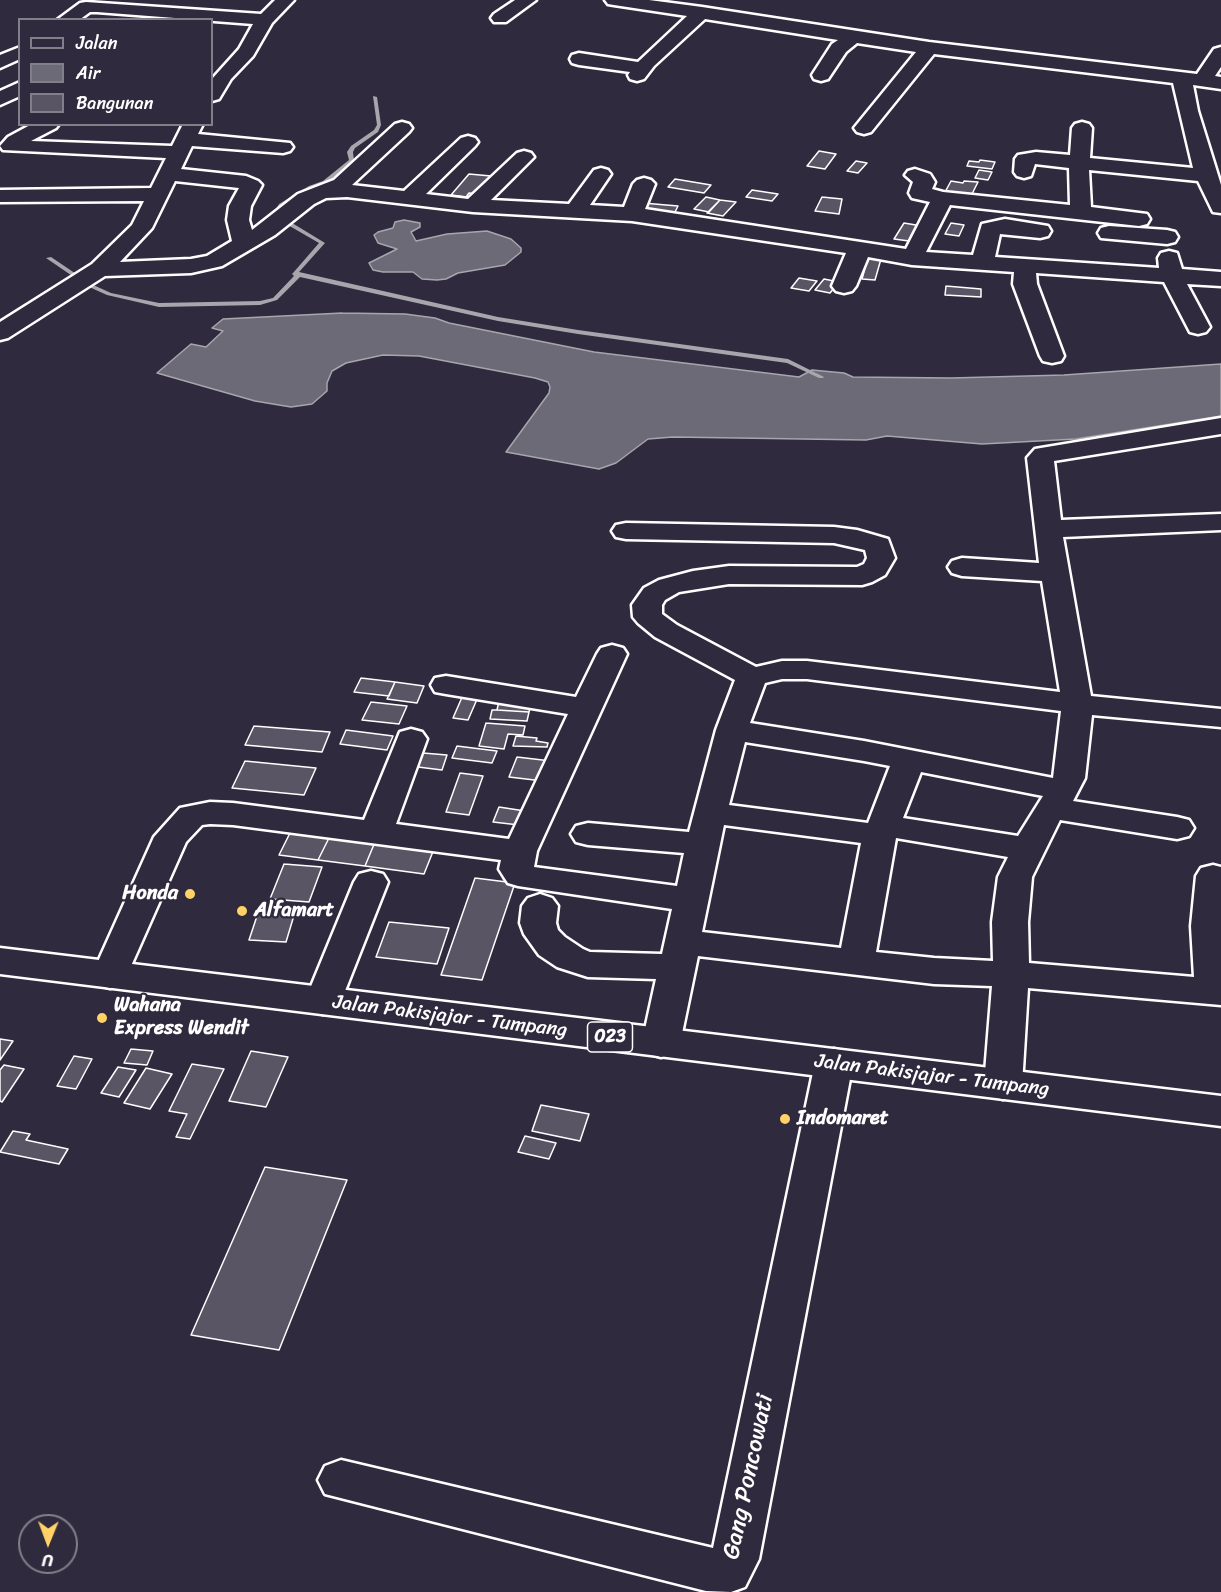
<!DOCTYPE html>
<html>
<head>
<meta charset="utf-8">
<style>
	body { margin:0 }
	#map { position:relative; width:1221px; height:1592px; overflow:hidden; background:#2f2a3d; font-family:Sriracha,sans-serif }
	canvas { display:block }
	.legend { position:absolute; left:18px; top:18px; width:195px; height:108px; box-sizing:border-box; background:#2f2a3d; border:2px solid #827f8b; margin:0; padding:8px 10px; list-style:none; font-size:18px; color:#fff }
	.legend li { display:flex; align-items:center; gap:12px; height:30px }
	.legend b { width:30px; border:2px solid #827f8b }
	.north { position:absolute; left:18px; top:1514px; width:60px; height:60px; box-sizing:border-box; background:#2f2a3d; border:2px solid #827f8b; border-radius:50%; rotate:181deg; font-size:16px; font-weight:700; line-height:24px; text-align:center; color:#fff }
	.north::after { content:''; display:block; margin:auto; width:21px; height:27px; background:#ffd166; clip-path:polygon(50% 0,100% 100%,50% 72%,0 100%) }
</style>
</head>
<body>
<div id="map">
<canvas width="1221" height="1592"></canvas>
<ul class="legend">
<li><b style="height:8px;background:#2f2a3d"></b>Jalan</li>
<li><b style="height:16px;background:#6d6a77"></b>Air</li>
<li><b style="height:16px;background:#595564"></b>Bangunan</li>
</ul>
<div class="north">U</div>
</div>
<script>
const g = document.querySelector('canvas').getContext('2d');
g.lineJoin = 'round';
function paint(path, color) { g.fillStyle = color; g.fill(path, 'evenodd'); }
const poly = rows => new Path2D(rows.map(r => 'M' + r).join(''));
function stroke(path, color, width, dash) { g.strokeStyle = color; g.lineWidth = width; g.lineCap = dash ? 'butt' : 'round'; g.setLineDash(dash || []); g.stroke(path); }
function label(font, color, halo, rows, align = 'center') {
  g.font = font + ' Sriracha,sans-serif'; g.lineWidth = 4.5; g.setLineDash([]); g.textBaseline = 'middle'; g.strokeStyle = halo; g.fillStyle = color; for (const [text, x, y, turn = 0] of rows) {
    g.save(); g.translate(x, y); g.rotate((+turn || 0) * Math.PI / 180); g.textAlign = isNaN(turn) ? turn : align; if (halo) g.strokeText(text, 0, 0); g.fillText(text, 0, 0); g.restore();
  }
}
const water = poly([
	[404,220,420,223,420,227,411,232,416,241,447,234,487,231,511,239,521,248,521,252,505,265,458,273,446,279,437,280,422,279,413,272,383,272,373,270,369,263,397,249,378,243,374,235,378,232,393,228,395,222,404,220],
	[342,313,405,314,435,318,449,323,594,352,799,377,812,370,844,373,853,377,951,378,1064,375,1221,364,1221,416,1076,439,982,444,887,436,866,440,673,437,648,439,616,463,599,469,506,452,549,393,550,387,548,382,535,378,419,356,383,355,346,363,332,371,327,383,327,391,312,404,291,407,255,401,157,373,191,344,206,347,223,331,212,328,223,319,342,313]
]);
const stream = poly([
	[373,96,377,97,381,125,378,132,355,148,353,152,354,161,327,183,313,188,283,206,279,214,279,215,325,243,299,272,498,317,578,330,788,359,824,377,823,378,819,378,787,363,578,334,498,321,300,277,277,300,260,305,159,307,107,295,87,286,46,258,51,257,91,284,111,293,159,303,260,301,273,298,294,276,292,274,293,273,319,243,274,217,273,214,279,204,309,186,323,181,349,160,347,152,351,146,374,130,377,125,373,96]
]);
const building = poly([
	[819,151,836,154,825,169,807,166,819,151],
	[980,160,995,162,992,169,967,166,969,161,979,162,980,160],
	[856,161,867,163,858,173,847,171,856,161],
	[979,170,992,172,988,180,975,178,979,170],
	[469,174,491,176,477,194,469,193,466,197,451,195,469,174],
	[675,179,711,185,704,193,668,187,675,179],
	[951,181,963,183,964,181,978,182,970,198,944,194,951,181],
	[752,190,778,194,772,201,746,197,752,190],
	[706,197,720,200,709,212,694,209,706,197],
	[822,197,842,199,839,214,815,211,822,197],
	[720,200,736,202,723,216,707,213,720,200],
	[643,203,678,206,673,216,639,213,643,203],
	[904,223,922,226,909,241,894,239,904,223],
	[951,223,964,225,959,236,945,234,951,223],
	[861,255,881,259,875,280,862,279,865,268,857,267,861,255],
	[799,278,817,281,809,291,791,288,799,278],
	[824,279,839,282,830,293,815,290,824,279],
	[946,286,981,289,981,297,945,295,946,286],
	[361,678,395,682,389,696,354,692,361,678],
	[395,682,424,686,417,703,387,699,395,682],
	[463,695,478,697,468,720,453,718,463,695],
	[499,701,531,703,529,712,497,710,499,701],
	[371,702,407,706,399,724,362,720,371,702],
	[492,710,497,710,529,712,527,721,490,719,492,710],
	[486,723,525,726,523,735,508,734,504,749,479,746,486,723],
	[254,726,330,732,322,752,245,745,254,726],
	[346,730,393,736,387,750,340,744,346,730],
	[516,736,537,738,536,741,548,743,547,747,513,746,516,736],
	[457,746,497,751,492,763,452,758,457,746],
	[423,753,447,755,442,770,418,767,423,753],
	[517,757,551,761,543,781,509,777,517,757],
	[245,761,316,768,304,795,232,788,245,761],
	[460,773,483,776,469,815,446,812,460,773],
	[499,807,525,811,519,825,493,822,499,807],
	[291,831,330,836,318,860,279,855,291,831],
	[330,836,375,842,365,866,318,860,330,836],
	[375,842,434,849,424,874,365,866,375,842],
	[284,864,322,867,309,902,270,899,284,864],
	[475,878,515,883,482,980,441,975,475,878],
	[259,910,295,912,286,942,249,940,259,910],
	[389,922,449,928,437,964,376,957,389,922],
	[0,1039,13,1041,0,1060,0,1039],
	[131,1049,153,1051,147,1065,124,1063,131,1049],
	[251,1051,288,1057,266,1107,229,1101,251,1051],
	[74,1056,92,1059,76,1089,57,1086,74,1056],
	[192,1064,224,1069,190,1139,176,1137,187,1114,169,1111,192,1064],
	[4,1065,24,1069,2,1102,0,1101,0,1070,4,1065],
	[118,1067,136,1070,119,1097,101,1093,118,1067],
	[146,1068,172,1074,150,1109,124,1103,146,1068],
	[541,1105,589,1114,580,1141,532,1131,541,1105],
	[13,1131,30,1134,26,1140,68,1149,59,1164,0,1152,13,1131],
	[525,1136,556,1143,549,1159,518,1152,525,1136],
	[265,1167,347,1180,279,1350,191,1335,265,1167]
]);
const minor = poly([
	[275,0,294,0,272,23,253,56,231,79,219,99,212,101,212,79,239,49,253,24,97,12,90,12,79,20,57,20,80,3,86,2,261,14,275,0],
	[515,0,536,0,506,22,494,22,491,18,494,14,515,0],
	[605,0,649,0,702,7,929,42,1197,74,1214,49,1221,47,1221,67,1215,76,1221,77,1221,89,1193,85,1198,111,1221,185,1221,213,1213,212,1198,181,1089,170,1091,207,1147,214,1150,219,1147,224,1139,226,950,205,926,252,973,255,982,224,1005,219,1048,226,1051,231,1048,236,1040,238,1000,234,995,257,1159,268,1158,258,1161,253,1169,251,1177,253,1182,269,1221,272,1221,286,1187,284,1210,327,1206,332,1198,334,1190,332,1164,282,1036,273,1037,284,1064,356,1061,361,1052,363,1043,361,1040,356,1013,284,1014,272,912,265,868,257,856,286,852,291,844,293,836,291,832,286,846,253,632,221,473,212,347,197,326,198,314,204,275,235,222,266,191,273,105,276,8,338,0,340,0,322,92,264,132,225,144,201,0,202,0,190,151,188,166,158,3,150,0,146,8,137,32,124,59,124,56,128,31,141,172,146,183,124,203,124,198,134,290,143,293,147,290,151,283,153,192,146,181,169,246,176,258,181,262,185,251,206,249,220,252,230,298,194,334,180,395,124,402,122,409,124,412,128,409,132,352,185,404,191,461,138,468,136,475,138,478,142,475,146,426,194,468,199,517,153,524,151,531,153,534,157,491,200,569,204,594,170,601,168,608,170,611,174,590,205,624,207,633,184,637,180,644,178,651,180,655,184,645,209,906,249,930,202,912,198,909,193,913,182,905,175,908,171,915,169,930,174,935,182,932,189,943,192,1070,205,1069,168,1035,164,1031,176,1024,178,1017,176,1014,172,1015,159,1018,155,1036,152,1070,155,1072,128,1075,124,1082,122,1089,124,1092,128,1090,158,1193,168,1173,83,934,54,871,132,864,134,857,132,854,128,916,52,857,43,846,52,828,79,821,81,814,79,812,75,832,44,838,40,705,19,654,66,644,79,637,81,630,79,628,75,630,72,579,65,572,63,570,59,572,55,579,53,638,62,687,16,614,5,608,4,605,0],
	[175,181,239,188,229,206,227,220,232,241,207,256,191,259,120,262,152,228,175,181],
	[20,47,20,59,0,68,0,55,20,47],
	[20,82,20,96,0,105,0,91,20,82],
	[1109,226,1167,230,1175,232,1178,237,1175,242,1167,244,1101,238,1098,233,1101,228,1109,226],
	[1221,418,1221,434,1054,461,1061,520,1221,514,1221,530,1063,537,1091,696,1221,709,1221,727,1092,715,1085,778,1073,801,1177,817,1189,820,1194,828,1189,836,1177,839,1060,820,1032,877,1028,922,1029,963,1194,977,1191,926,1196,876,1201,868,1213,865,1221,867,1221,1005,1028,988,1022,1085,1017,1095,1003,1099,989,1095,984,1085,992,986,934,984,698,956,680,1043,674,1053,661,1057,648,1053,642,1043,656,979,588,977,557,967,539,955,524,934,520,923,522,906,528,898,540,894,552,898,558,906,556,923,558,930,565,937,583,949,590,952,662,954,672,909,518,886,508,883,504,877,499,869,501,860,233,825,210,824,202,825,186,842,123,984,110,988,97,984,92,975,154,837,180,808,210,802,233,803,364,820,400,732,411,729,422,732,427,739,396,824,509,839,568,714,446,694,435,692,431,685,435,678,446,676,576,697,597,654,601,648,612,645,623,648,627,654,537,851,534,867,677,886,684,853,588,845,576,842,571,834,576,826,588,823,689,832,716,730,735,680,655,637,638,623,633,617,632,605,644,588,659,580,693,571,729,566,857,567,864,564,867,558,865,550,834,543,626,539,616,537,612,531,616,525,626,523,834,527,857,530,888,539,895,558,885,575,872,582,862,585,729,584,679,592,665,600,662,605,662,614,677,625,756,667,782,661,807,661,1060,692,1042,581,962,576,952,573,948,567,952,561,962,558,1039,563,1027,458,1035,449,1221,418],
	[782,679,807,679,1061,711,1053,778,864,741,750,723,765,683,782,679],
	[745,742,864,761,890,766,868,823,729,805,745,742],
	[921,772,1043,796,1018,836,903,818,921,772],
	[724,825,861,843,841,948,702,932,724,825],
	[896,838,1008,857,998,877,992,922,993,961,934,958,876,952,896,838],
	[371,871,383,874,388,882,341,1001,336,1010,323,1014,310,1010,305,1001,354,882,359,874,371,871],
	[834,1049,848,1053,853,1063,759,1559,745,1587,731,1592,706,1591,325,1494,318,1480,325,1466,341,1460,713,1548,815,1063,820,1053,834,1049]
]);
const primary = poly([
	[0,948,1221,1096,1221,1126,0,974,0,948]
]);
const markers = [
	[190,894,6,"#ffd166"],
	[242,911,6,"#ffd166"],
	[102,1018,6,"#ffd166"],
	[785,1119,6,"#ffd166"]
];
const shields = [
	[610,1037,45]
];
const shieldNames = [
	["023",610,1037]
];
const poiNames = [
	["Honda",178,894,"right"],
	["Alfamart",254,911],
	["Wahana",114,1006],
	["Express Wendit",114,1029],
	["Indomaret",797,1119]
];
const streetNames = [
	["Jalan Pakisjajar - Tumpang",450,1017,7],
	["Jalan Pakisjajar - Tumpang",932,1076,7]
];
const nearStreetnames = [
	["Gang Poncowati",749,1477,-78]
];
paint(water, '#6d6a77');
stroke(water, '#a7a6ad', 1.5);
paint(stream, '#a7a6ad');
paint(building, '#595564');
stroke(building, '#fff', 1.5);
stroke(minor, '#fff', 5);
stroke(primary, '#fff', 5);
paint(minor, '#2f2a3d');
paint(primary, '#2f2a3d');
for (const [x, y, r, color] of markers) { const dot = new Path2D(); dot.arc(x, y, r, 0, 2 * Math.PI); g.fillStyle = color; g.fill(dot); stroke(dot, '#2f2a3d', 2); }
for (const [x, y, w] of shields) { const box = new Path2D(); box.roundRect(x - w / 2, y - 15, w, 30, 4.5); g.fillStyle = '#2f2a3d'; g.fill(box); stroke(box, '#fff', 1.5); }
label('bold 18px', '#fff', null, shieldNames);
label('bold 20px', '#fff', '#2f2a3d', poiNames, 'left');
label('20px', '#fff', '#2f2a3d', streetNames);
label('24px', '#fff', '#2f2a3d', nearStreetnames);
</script>
</body>
</html>
